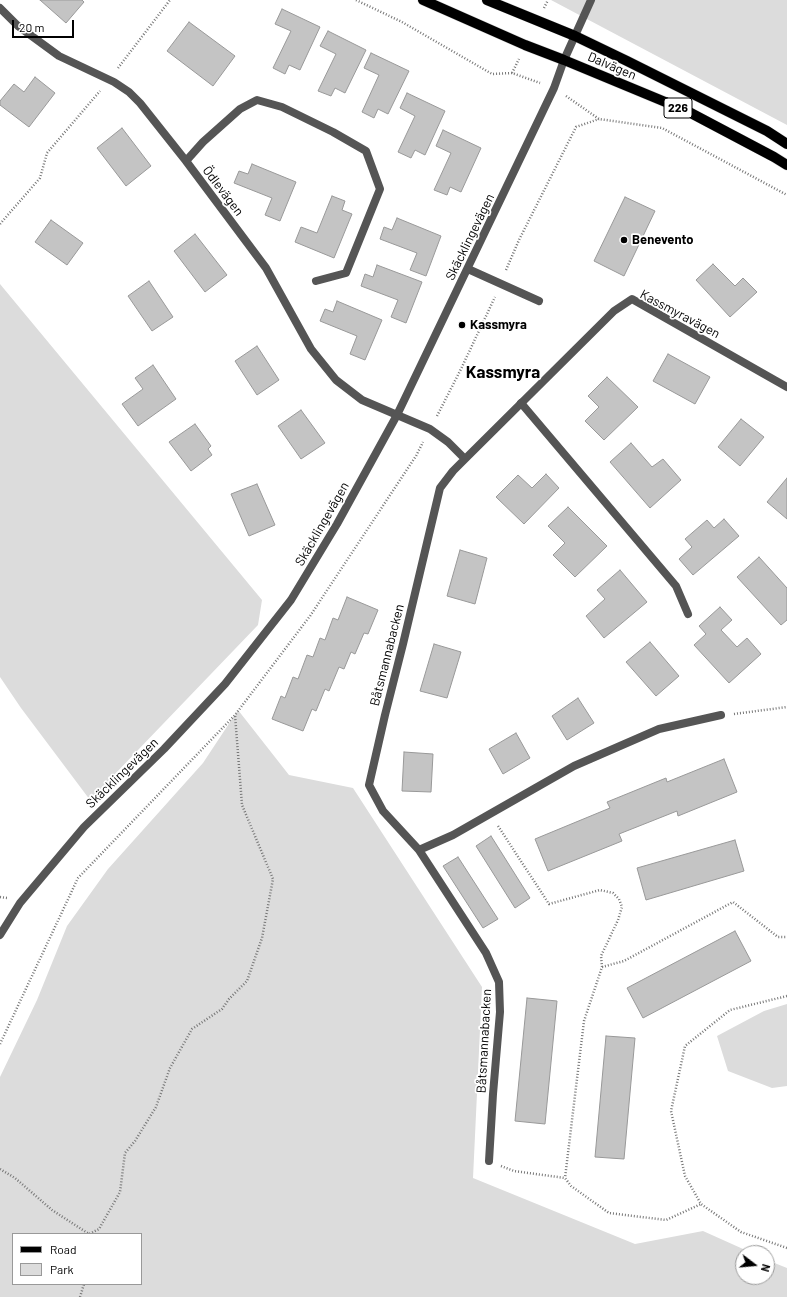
<!DOCTYPE html>
<html>
<head>
<meta charset="utf-8">
<style>
	body { margin:0 }
	#map { position:relative; width:787px; height:1297px; overflow:hidden; background:#fff; font-family:Barlow,sans-serif }
	canvas { display:block }
	.legend { position:absolute; left:12px; top:1233px; width:130px; height:52px; box-sizing:border-box; background:#fff; border:1px solid #999; margin:0; padding:5px 7px; list-style:none; font-size:12px; color:#000 }
	.legend li { display:flex; align-items:center; gap:8px; height:20px }
	.legend b { width:20px; border:1px solid #999 }
	.north { position:absolute; left:735px; top:1245px; width:40px; height:40px; box-sizing:border-box; background:#fff; border:1px solid #999; border-radius:50%; rotate:106deg; font-size:11px; font-weight:700; line-height:16px; text-align:center; color:#000 }
	.north::after { content:''; display:block; margin:auto; width:14px; height:18px; background:#000; clip-path:polygon(50% 0,100% 100%,50% 72%,0 100%) }
	.scale { position:absolute; left:12px; top:20px; width:62px; height:18px; box-sizing:border-box; border:2px solid #000; border-top:0; padding-left:5px; font-size:12px; line-height:14px; white-space:nowrap; color:#000; -webkit-text-stroke:3px #fff; paint-order:stroke }
</style>
</head>
<body>
<div id="map">
<canvas width="787" height="1297"></canvas>
<ul class="legend">
<li><b style="height:5px;background:#000"></b>Road</li>
<li><b style="height:11px;background:#dcdcdc"></b>Park</li>
</ul>
<div class="north">N</div>
<div class="scale">20 m</div>
</div>
<script>
const g = document.querySelector('canvas').getContext('2d');
g.lineJoin = 'round';
function paint(path, color) { g.fillStyle = color; g.fill(path, 'evenodd'); }
const poly = rows => new Path2D(rows.map(r => 'M' + r).join(''));
function stroke(path, color, width, dash) { g.strokeStyle = color; g.lineWidth = width; g.lineCap = dash ? 'butt' : 'round'; g.setLineDash(dash || []); g.stroke(path); }
function label(font, color, halo, rows, align = 'center') {
  g.font = font + ' Barlow,sans-serif'; g.lineWidth = 3.5; g.setLineDash([]); g.textBaseline = 'middle'; g.strokeStyle = halo; g.fillStyle = color; for (const [text, x, y, turn = 0] of rows) {
    g.save(); g.translate(x, y); g.rotate((+turn || 0) * Math.PI / 180); g.textAlign = isNaN(turn) ? turn : align; if (halo) g.strokeText(text, 0, 0); g.fillText(text, 0, 0); g.restore();
  }
}
const green = poly([
	[551,0,787,0,787,125],
	[0,284,262,600,258,625,90,800,21,708,0,677],
	[238,710,289,775,353,788,482,987,473,1178,635,1244,703,1231,752,1253,743,1253,743,1277,767,1277,767,1260,787,1268,787,1297,0,1297,0,1077,37,1000,67,926,108,869,203,763],
	[13,1234,141,1234,141,1284,13,1284],
	[787,1004,787,1086,772,1088,728,1071,717,1036,764,1011]
]);
const building = poly([
	[40,0,82,0,84,2,66,23,40,0],
	[282,9,320,27,300,70,289,65,285,74,273,68,291,31,275,24,282,9],
	[189,22,235,56,213,86,167,51,189,22],
	[328,31,366,50,345,93,335,88,331,96,318,91,336,54,320,46,328,31],
	[371,53,409,71,388,114,378,109,374,118,362,112,379,75,364,68,371,53],
	[35,77,55,93,29,127,0,105,0,101,14,84,24,92,35,77],
	[407,93,445,111,425,155,415,150,411,158,398,152,415,116,400,108,407,93],
	[122,128,151,166,126,186,97,148,122,128],
	[443,130,481,148,461,192,450,187,447,195,434,190,451,153,436,146,443,130],
	[252,164,296,182,280,221,265,215,272,198,234,183,239,171,248,174,252,164],
	[332,196,345,201,342,210,352,214,334,258,295,242,301,227,317,233,332,196],
	[625,197,655,211,624,276,594,261,625,197],
	[397,218,441,236,426,276,410,270,417,253,380,239,384,227,392,230,397,218],
	[51,220,83,243,67,265,35,242,51,220],
	[195,234,227,275,205,292,174,251,195,234],
	[713,264,735,286,743,278,757,292,730,317,696,280,713,264],
	[377,265,422,282,406,323,391,317,398,300,361,286,365,274,373,277,377,265],
	[149,281,173,317,152,331,128,296,149,281],
	[337,301,382,320,365,360,350,354,357,336,320,321,325,309,333,312,337,301],
	[257,346,279,380,257,395,235,361,257,346],
	[668,354,710,377,695,404,653,381,668,354],
	[153,365,176,399,138,426,122,404,143,389,135,378,153,365],
	[607,377,638,407,604,440,585,421,599,407,588,396,607,377],
	[301,410,325,443,301,459,278,426,301,410],
	[741,419,764,437,740,466,718,447,741,419],
	[195,424,211,446,208,449,212,455,191,471,169,442,195,424],
	[631,443,652,467,663,459,681,480,650,508,610,462,631,443],
	[546,474,559,488,524,524,496,497,518,475,532,488,546,474],
	[787,478,787,519,767,502,787,478],
	[257,484,275,525,249,536,231,494,257,484],
	[568,507,607,546,575,577,553,555,565,543,548,526,568,507],
	[724,519,739,536,693,575,679,559,692,547,685,539,707,520,714,528,724,519],
	[460,550,487,558,475,604,447,596,460,550],
	[759,557,787,588,787,620,781,625,737,577,759,557],
	[620,570,647,602,604,638,586,616,605,599,597,590,620,570],
	[347,597,378,610,368,634,364,633,355,654,351,652,344,669,339,667,329,691,325,689,316,711,312,709,303,731,272,719,281,696,285,698,293,677,298,679,307,655,313,657,320,638,325,640,333,618,338,620,347,597],
	[720,607,732,620,721,630,737,647,747,638,761,654,729,683,694,645,706,634,699,626,720,607],
	[650,642,679,676,656,696,626,662,650,642],
	[434,644,461,652,447,698,420,691,434,644],
	[578,698,594,723,567,740,552,716,578,698],
	[516,733,530,758,503,774,489,749,516,733],
	[404,752,433,754,431,792,402,791,404,752],
	[724,759,737,792,678,816,677,811,619,834,622,841,548,871,535,839,610,808,607,802,666,778,667,782,724,759],
	[491,836,530,898,515,908,476,846,491,836],
	[735,840,744,871,646,900,637,868,735,840],
	[458,857,498,919,483,928,443,866,458,857],
	[735,931,751,961,643,1018,627,988,735,931],
	[527,998,557,1001,545,1124,515,1121,527,998],
	[606,1036,635,1038,624,1159,595,1157,606,1036]
]);
const path = poly([
	[356,0,402,22,492,74,512,73,540,83],
	[544,8,548,0],
	[118,68,170,0],
	[512,73,519,59],
	[566,96,599,119,662,128,787,195],
	[0,224,40,178,47,153,100,91],
	[506,270,519,240,576,127,599,119],
	[437,416,461,369,495,297],
	[734,714,787,707],
	[498,826,549,904,600,890,613,893,619,899,622,907,618,920,601,956,602,967,584,1021,565,1178],
	[0,897,7,898],
	[602,967,624,961,733,902,778,937,787,937],
	[787,996,730,1010,685,1046,671,1111,685,1176,701,1204,741,1232,787,1248],
	[0,1044,78,878,235,715,310,616,416,456,423,442],
	[501,1166,514,1171,565,1178,571,1186,609,1213,666,1220,701,1204],
	[0,1169,15,1178,52,1210,89,1234,99,1229,120,1192,125,1153,135,1141,156,1107,170,1068,192,1029,222,1009,229,999,247,981,262,938,273,879,242,805,235,715],
	[80,1297,84,1284]
]);
const service = poly([
	[468,269,539,301],
	[521,403,676,586,688,614]
]);
const minor = poly([
	[0,8,18,26,59,56,114,82,129,92,140,103,186,161,266,268,311,349,336,380,362,400,430,429,448,442,465,459,614,311,632,299,787,387],
	[564,60,591,0],
	[186,161,203,142,240,109,257,100,282,107,333,132,366,151,380,189,346,273,316,281],
	[465,459,453,471,440,488,403,644,385,715,369,785,383,811,419,850,453,835,574,766,659,729,721,715],
	[419,850,486,953,499,982,500,1012,493,1094,489,1161]
]);
const tertiary = poly([
	[0,935,20,903,84,827,164,749,225,684,291,600,337,524,397,415,554,88,564,60]
]);
const primary = poly([
	[423,0,525,45,564,60,687,111,774,157,787,165],
	[487,0,575,36,627,61,767,131,787,144]
]);
const markers = [
	[624,240,4,"#000"],
	[462,325,4,"#000"]
];
const shields = [
	[678,108,28]
];
const shieldNames = [
	["226",678,108]
];
const streetNames = [
	["Dalvägen",612,66,23],
	["Ödlevägen",223,191,53],
	["Skäcklingevägen",470,237,-64],
	["Kassmyravägen",680,314,28],
	["Skäcklingevägen",322,524,-60],
	["Båtsmannabacken",387,655,-76],
	["Skäcklingevägen",122,773,-44],
	["Båtsmannabacken",484,1041,-87]
];
const poiNames = [
	["Benevento",632,240],
	["Kassmyra",470,325]
];
const districtNames = [
	["Kassmyra",503,372]
];
paint(green, '#dcdcdc');
paint(building, '#c4c4c4');
stroke(building, '#999', 1);
stroke(primary, '#dbdbdb', 11);
stroke(path, '#777', 2.5, [1, 2]);
stroke(service, '#555', 8);
stroke(minor, '#555', 8);
stroke(tertiary, '#555', 8);
stroke(primary, '#000', 10);
for (const [x, y, r, color] of markers) { const dot = new Path2D(); dot.arc(x, y, r, 0, 2 * Math.PI); g.fillStyle = color; g.fill(dot); stroke(dot, '#fff', 1.5); }
for (const [x, y, w] of shields) { const box = new Path2D(); box.roundRect(x - w / 2, y - 10, w, 20, 3); g.fillStyle = '#fff'; g.fill(box); stroke(box, '#000', 1); }
label('bold 12px', '#000', null, shieldNames);
label('13px', '#000', '#fff', streetNames);
label('bold 13px', '#000', '#fff', poiNames, 'left');
label('bold 17px', '#000', '#fff', districtNames);
</script>
</body>
</html>
